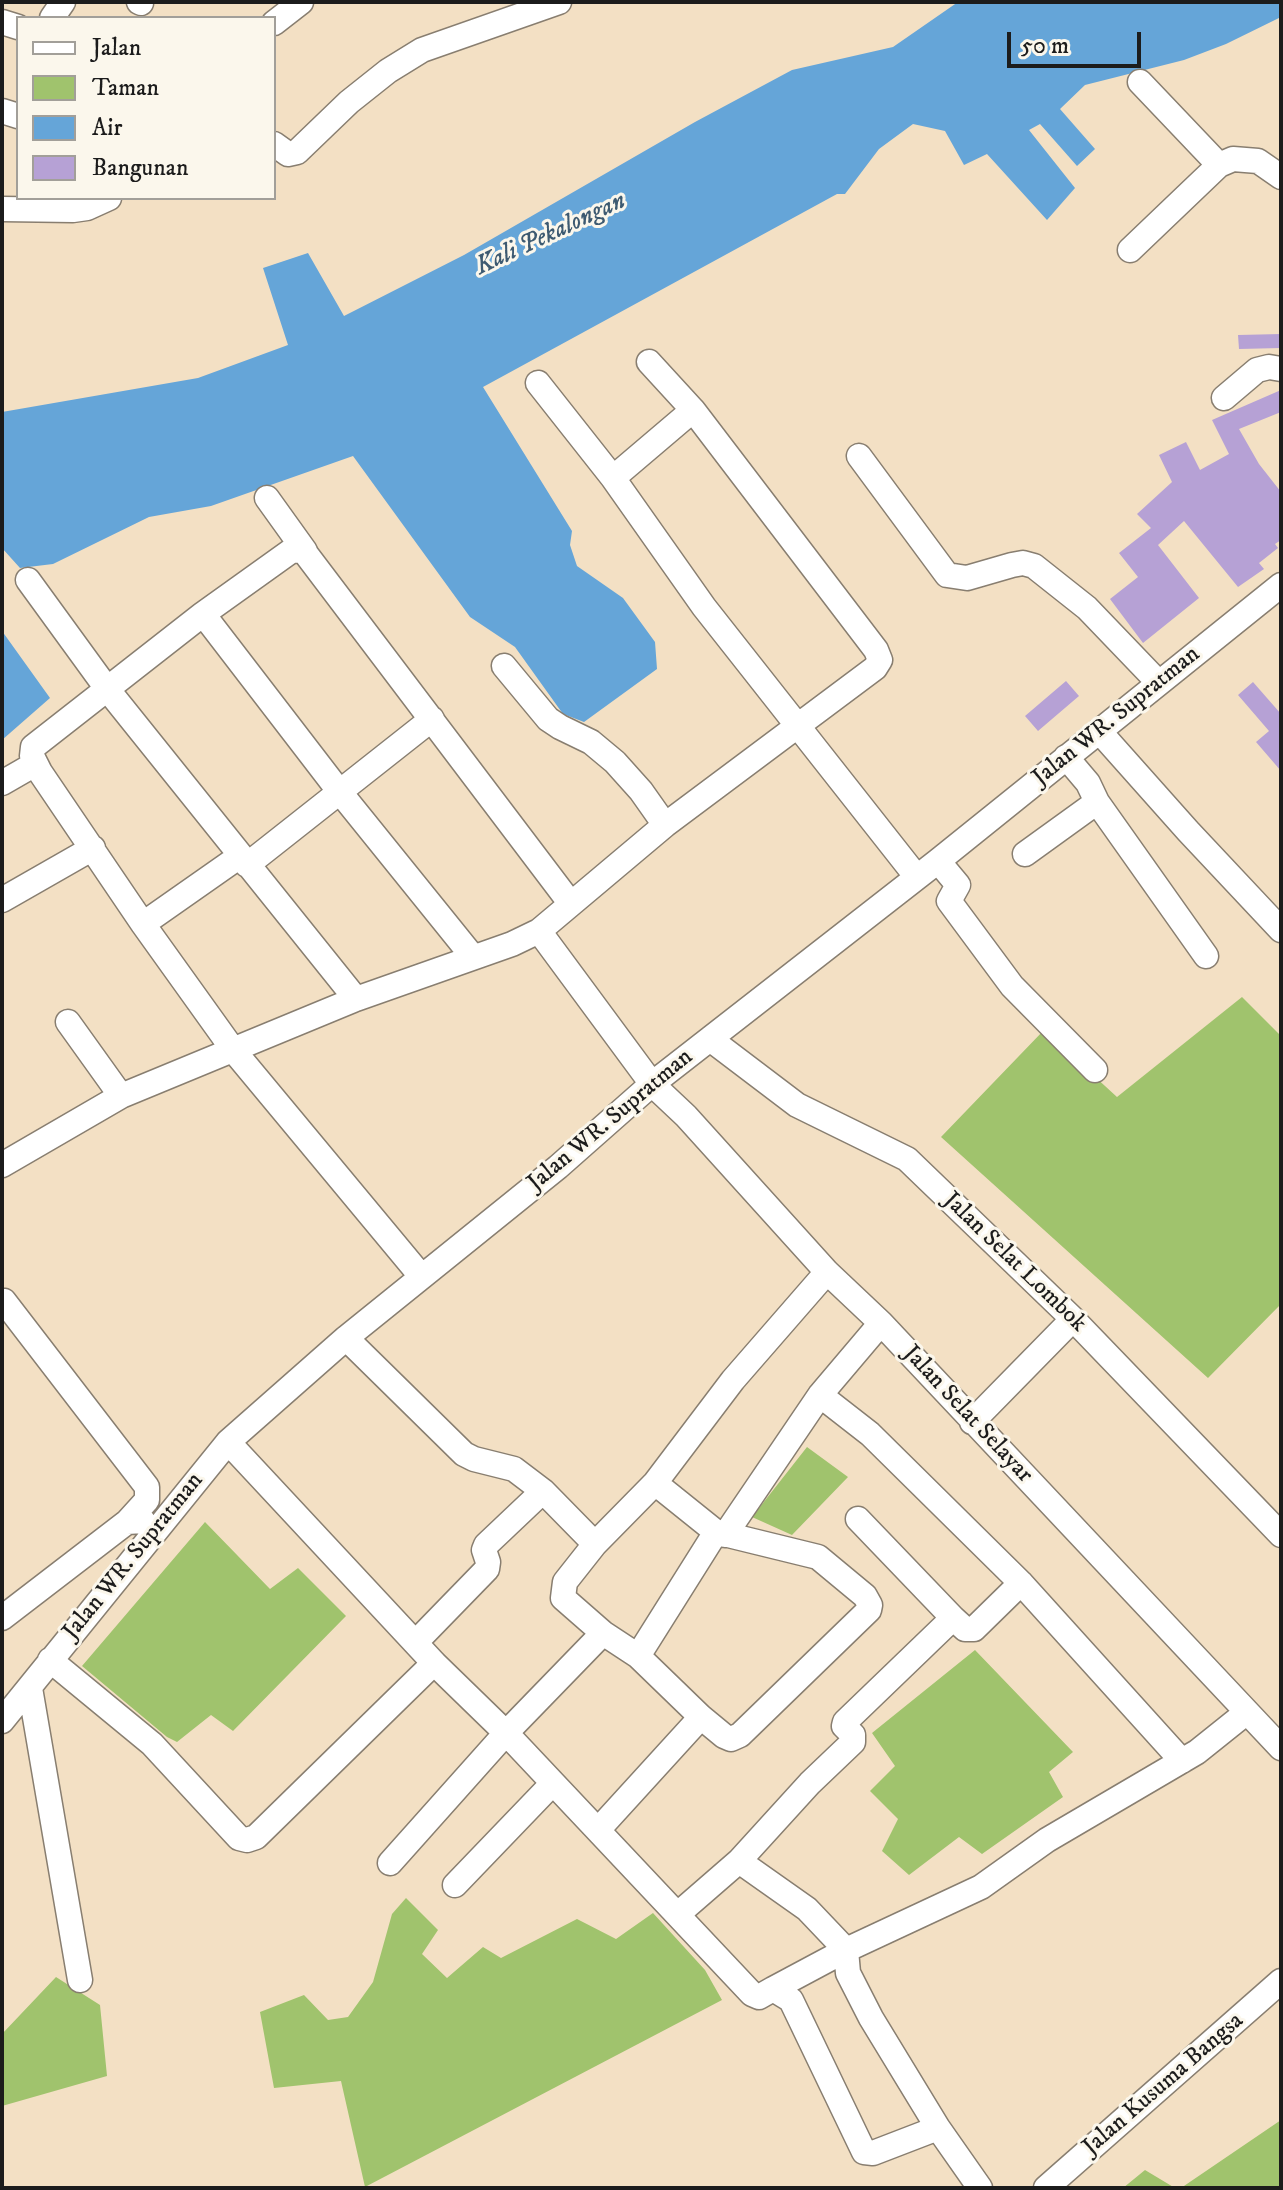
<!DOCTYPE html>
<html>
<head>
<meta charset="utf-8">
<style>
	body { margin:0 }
	#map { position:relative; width:1283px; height:2190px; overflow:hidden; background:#f3e0c4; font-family:"IM FELL DW Pica",serif }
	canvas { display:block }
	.frame { position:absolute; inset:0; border:4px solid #1c1c1c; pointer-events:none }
	.legend { position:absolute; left:16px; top:16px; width:260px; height:184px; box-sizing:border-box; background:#fbf7ec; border:2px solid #a29f99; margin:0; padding:10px 14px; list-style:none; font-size:24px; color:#1c1c1c }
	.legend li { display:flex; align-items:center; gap:16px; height:40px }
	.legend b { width:40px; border:2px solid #a29f99 }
	.scale { position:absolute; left:1007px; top:32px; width:134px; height:36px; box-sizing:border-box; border:4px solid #1c1c1c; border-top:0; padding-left:10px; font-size:24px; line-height:28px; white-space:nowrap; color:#1c1c1c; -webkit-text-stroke:6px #fbf7ec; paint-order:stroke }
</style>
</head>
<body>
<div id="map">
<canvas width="1283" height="2190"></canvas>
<div class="frame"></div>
<ul class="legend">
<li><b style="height:10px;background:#fff"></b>Jalan</li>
<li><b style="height:22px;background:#a0c36d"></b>Taman</li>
<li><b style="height:22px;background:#65a5d8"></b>Air</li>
<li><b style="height:22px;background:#b6a1d5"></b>Bangunan</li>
</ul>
<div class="scale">50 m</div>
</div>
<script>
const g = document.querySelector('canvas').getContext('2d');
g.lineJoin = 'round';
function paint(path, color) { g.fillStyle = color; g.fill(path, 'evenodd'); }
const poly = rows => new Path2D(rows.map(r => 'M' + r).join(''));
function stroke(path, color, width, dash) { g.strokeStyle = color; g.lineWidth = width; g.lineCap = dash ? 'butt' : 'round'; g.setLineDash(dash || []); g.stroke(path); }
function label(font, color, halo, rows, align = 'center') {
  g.font = font + ' "IM FELL DW Pica",serif'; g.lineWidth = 6; g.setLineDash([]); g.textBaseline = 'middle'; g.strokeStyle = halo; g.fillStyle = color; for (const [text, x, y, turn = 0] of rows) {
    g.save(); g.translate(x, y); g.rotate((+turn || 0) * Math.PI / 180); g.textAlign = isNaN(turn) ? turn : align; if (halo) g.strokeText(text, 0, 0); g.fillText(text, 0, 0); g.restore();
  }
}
const green = poly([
	[1242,997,1281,1036,1281,1304,1208,1378,941,1137,1044,1030,1117,1097],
	[807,1447,848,1477,792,1535,752,1517],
	[205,1522,270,1589,298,1568,346,1616,233,1731,211,1715,177,1742,167,1737,82,1666],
	[975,1650,1073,1752,1049,1772,1063,1797,982,1854,959,1837,909,1875,882,1851,898,1819,870,1791,895,1766,872,1733],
	[406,1898,438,1930,422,1954,447,1978,483,1947,501,1958,577,1919,616,1939,653,1913,705,1970,722,2000,365,2187,341,2081,274,2088,260,2012,304,1995,328,2020,348,2017,373,1982,392,1914],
	[56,1977,100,2005,107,2076,2,2106,2,2034],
	[1281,2120,1281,2188,1181,2188],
	[1145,2170,1175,2188,1123,2188]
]);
const water = poly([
	[958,2,1281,2,1281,17,1226,44,1184,60,1085,85,1060,109,1095,149,1077,166,1040,124,1029,130,1075,188,1047,220,987,154,964,165,945,131,913,124,879,149,845,194,837,194,483,387,572,531,570,545,577,566,623,598,655,642,657,669,584,722,563,714,515,647,470,617,353,456,211,506,149,517,53,564,20,568,2,548,2,412,198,378,288,345,263,268,308,253,344,316,464,255,695,122,792,70,893,47],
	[2,631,50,698,2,740]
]);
const building = poly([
	[1281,334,1281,348,1239,349,1238,335],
	[1281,390,1281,412,1239,429,1259,464,1281,492,1281,540,1275,544,1278,548,1259,563,1264,569,1238,587,1184,521,1158,545,1199,598,1143,643,1110,599,1138,577,1119,553,1151,528,1137,514,1172,482,1159,455,1186,442,1200,470,1229,454,1212,420],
	[1066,681,1079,696,1038,731,1025,716],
	[1253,682,1281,714,1281,771,1256,742,1269,731,1238,695]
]);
const minor = poly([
	[139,2,141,3],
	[52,18,63,2],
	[2,22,18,27],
	[274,23,301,2],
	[1140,82,1219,165],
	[2,111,18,116],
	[274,144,288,154,297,152,349,102,388,71,422,50,559,2],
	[2,209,73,210,87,208,109,198],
	[1130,250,1219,165,1233,159,1258,161,1281,177],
	[538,383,613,478,704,607,916,876],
	[1224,398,1257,370,1269,367,1281,369],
	[859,456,947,575,967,578,1012,565,1023,563,1034,566,1087,608,1159,683],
	[613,478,693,410],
	[267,498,305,551],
	[28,580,108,690,356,999],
	[203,614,339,791,473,957],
	[504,666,548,719,560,727,591,742,615,762,641,791,665,825],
	[1099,731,1188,831,1281,930],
	[1066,757,1088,783,1097,802,1206,956],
	[2,783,35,764],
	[1025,854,1097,802],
	[938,861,958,885,949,901,1012,986,1095,1070],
	[247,865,432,719],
	[2,900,93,848],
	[143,924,240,856],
	[539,931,652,1084,686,1116,827,1272,881,1323,1281,1748],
	[68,1022,121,1096],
	[710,1039,797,1105,907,1159,1073,1319,1281,1535],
	[2,1165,121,1096,356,999,512,944,539,931,665,825,875,668,880,660,876,650,693,410,649,362],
	[421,1276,234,1051,143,924,40,772,32,756,33,747,203,614,291,551,303,550,571,904],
	[4,1301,147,1487,147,1500,127,1522],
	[346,1338,464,1454,474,1459,514,1469,543,1491,595,1544],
	[820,1395,870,1434,1021,1583,1182,1761],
	[972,1422,1073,1319],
	[228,1442,434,1663,506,1733,752,1994,759,1997,773,1989,791,2000,864,2152,873,2153,938,2128],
	[655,1483,716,1532],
	[858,1519,953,1618],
	[725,1535,820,1395,881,1323],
	[2,1618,127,1522,143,1521],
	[416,1642,487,1569,488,1562,484,1550,486,1545,543,1491],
	[638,1656,716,1532,818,1557,865,1596,870,1605,869,1610,740,1735,731,1739,724,1736,701,1717,638,1656,603,1633,563,1598,565,1582,595,1544,655,1483,733,1380,827,1272],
	[50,1660,152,1744,239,1838,247,1840,256,1837,434,1663],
	[30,1688,80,1980],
	[2,1721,228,1442,346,1338,558,1167,652,1084,938,861,1281,585],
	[598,1830,701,1717],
	[390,1863,506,1733,603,1633],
	[455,1885,553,1783],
	[678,1914,739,1861],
	[773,1989,846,1950,981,1887,1047,1840,1197,1752,1247,1712],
	[980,2188,938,2128,871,2018,848,1973,846,1950,807,1909,739,1861,810,1783,853,1742,853,1735,844,1726,845,1722,953,1618,965,1629,974,1629,1021,1583],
	[1046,2188,1281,1981]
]);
const streetNames = [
	["Jalan WR. Supratman",1117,717,-39],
	["Jalan WR. Supratman",611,1121,-40],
	["Jalan Selat Lombok",1014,1263,44],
	["Jalan Selat Selayar",967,1415,47],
	["Jalan WR. Supratman",134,1557,-51],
	["Jalan Kusuma Bangsa",1164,2085,-41]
];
const waterNames = [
	["Kali Pekalongan",551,235,-25]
];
paint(green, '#a0c36d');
paint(water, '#65a5d8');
paint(building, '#b6a1d5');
stroke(minor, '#887e70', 27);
stroke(minor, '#fff', 24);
label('24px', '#1c1c1c', '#fbf7ec', streetNames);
label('italic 26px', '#3d5a71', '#fbf7ec', waterNames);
</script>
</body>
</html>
